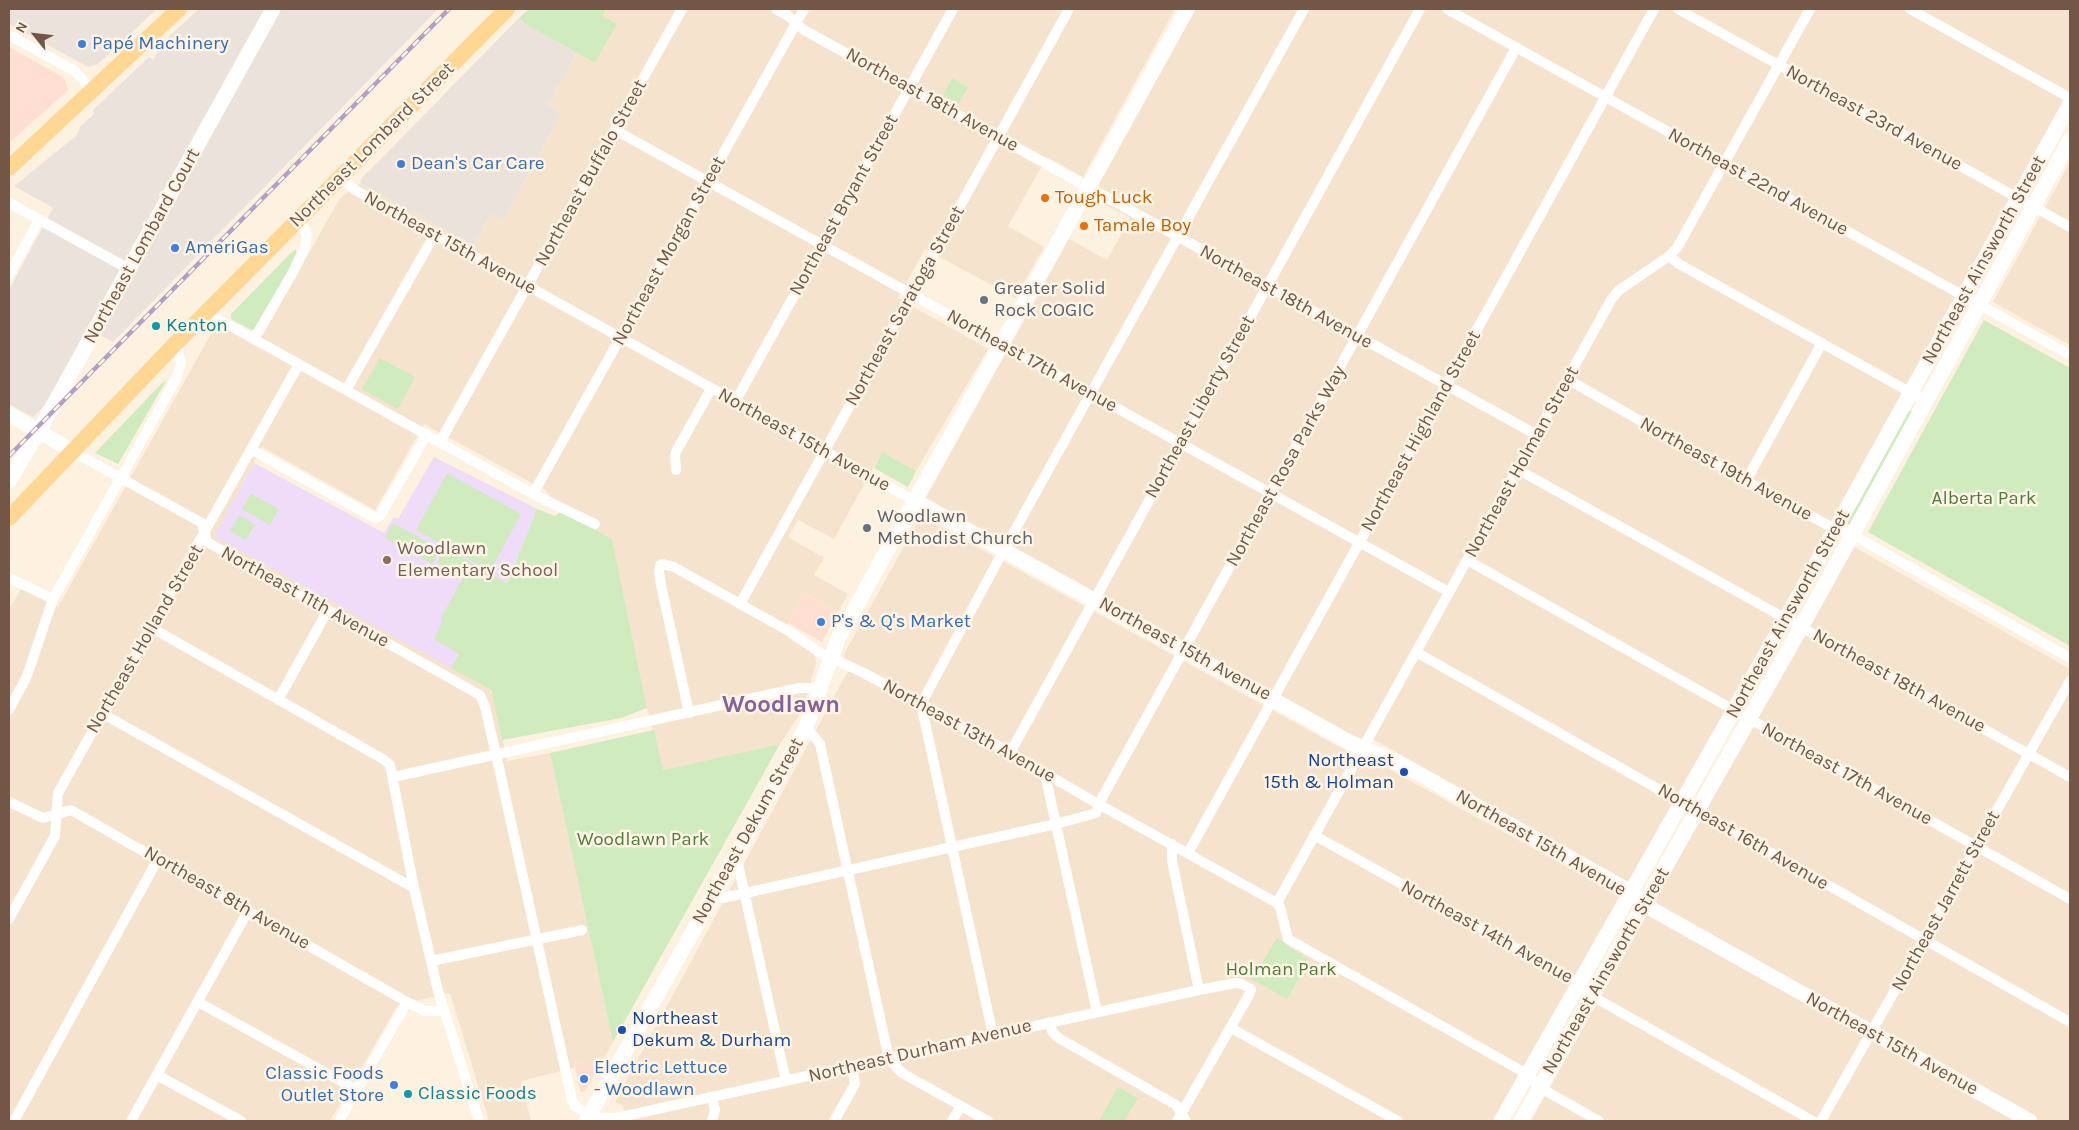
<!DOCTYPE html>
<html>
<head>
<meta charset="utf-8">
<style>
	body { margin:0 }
	#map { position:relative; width:2079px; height:1130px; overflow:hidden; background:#fdf1df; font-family:Karla,sans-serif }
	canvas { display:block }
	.frame { position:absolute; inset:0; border:10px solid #745646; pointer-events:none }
	.north { position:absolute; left:10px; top:10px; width:50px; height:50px; -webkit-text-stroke:4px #fff5e6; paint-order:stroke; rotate:299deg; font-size:14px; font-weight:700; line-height:20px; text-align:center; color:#745646 }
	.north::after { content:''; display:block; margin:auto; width:18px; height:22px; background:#745646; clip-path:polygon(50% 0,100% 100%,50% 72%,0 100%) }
</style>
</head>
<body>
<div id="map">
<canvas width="2079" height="1130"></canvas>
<div class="frame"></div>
<div class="north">N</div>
</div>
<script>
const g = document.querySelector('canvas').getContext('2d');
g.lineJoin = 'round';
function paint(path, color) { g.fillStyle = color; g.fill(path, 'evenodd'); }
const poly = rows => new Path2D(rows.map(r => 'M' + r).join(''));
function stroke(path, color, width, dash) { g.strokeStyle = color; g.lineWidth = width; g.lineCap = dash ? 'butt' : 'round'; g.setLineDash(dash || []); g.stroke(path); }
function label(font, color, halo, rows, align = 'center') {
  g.font = font + ' Karla,sans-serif'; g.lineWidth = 5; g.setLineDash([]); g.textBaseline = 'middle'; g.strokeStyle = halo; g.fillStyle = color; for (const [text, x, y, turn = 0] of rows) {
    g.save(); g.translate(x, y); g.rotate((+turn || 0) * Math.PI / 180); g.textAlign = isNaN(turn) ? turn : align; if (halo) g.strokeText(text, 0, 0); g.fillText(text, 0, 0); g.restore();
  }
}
const residential = poly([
	[606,9,1175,9,1083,177,1047,157,1008,226,1044,247,1015,298,925,249,898,298,988,349,916,471,882,452,834,539,798,520,788,537,824,558,814,575,848,594,838,612,804,593,788,623,788,638,815,655,816,663,803,709,780,744,663,770,647,708,612,539,566,513,545,490,424,424,375,510,262,447,215,536,488,688,494,697,507,761,550,753,613,1042,598,1068,574,1061,574,1068,521,1081,531,1121,489,1121,450,993,398,1005,330,1121,9,1121,9,610,22,587,58,607,216,325,263,335,340,198,361,183,473,245,491,214,503,220,562,113,548,105,577,53,595,63,617,24,603,16],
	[1196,9,2070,9,2070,90,1902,397,1628,883,1373,739,1358,738,926,498,1069,239,1107,260,1130,218,1092,197],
	[2070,162,2070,345,1993,302],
	[921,516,1350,753,1360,761,1385,767,1622,897,1495,1121,626,1121,623,1106,615,1102,848,671,844,654],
	[1287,944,1301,955,1287,999,1249,975,1248,972,1254,976,1263,962],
	[1854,547,2070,669,2070,1121,1531,1121]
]);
const commercial = poly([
	[9,47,61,76,65,80,68,90,9,143],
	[804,593,838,612,822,642,788,623],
	[574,1061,598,1068,584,1092,580,1091]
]);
const industrial = poly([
	[9,9,157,9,98,64,88,67,9,24],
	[199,9,266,9,45,405,33,417,9,404,9,290,53,208,14,186,77,135,80,127,94,114,93,110,149,57,153,60,165,40],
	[281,9,438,9,113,342,100,335],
	[519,18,525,24,577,53,548,105,562,113,503,220,491,214,473,245,361,183,360,180]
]);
const education = poly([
	[434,457,537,509,507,584,466,640,451,668,214,536,254,463,384,533,394,517,398,519]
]);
const green = poly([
	[529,9,606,9,603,16,617,24,595,63,525,24,519,18],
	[952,78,968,87,958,104,943,95],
	[296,249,297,257,255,329,251,330,231,319,231,314,290,254],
	[1984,320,2070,368,2070,646,1868,532],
	[380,358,415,377,398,409,362,389],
	[166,381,118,464,95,453,161,384],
	[1907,410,1914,412,1852,525,1848,524,1846,522],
	[882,452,916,471,908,487,874,468],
	[447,473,521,514,490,571,416,530],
	[251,494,279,509,270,525,242,509],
	[537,509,555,516,560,512,566,513,612,539,647,708,621,718,502,740,492,692,488,688,451,668,459,654,434,639,443,620,441,618,463,578,437,563,445,547,507,584],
	[239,515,255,524,246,540,230,531],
	[393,523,440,549,432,564,385,538],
	[654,730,663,770,780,744,613,1042,550,753],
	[1277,938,1309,960,1287,999,1248,977,1248,971,1254,976],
	[1118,1087,1138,1098,1124,1121,1099,1121]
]);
const street = poly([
	[776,9,787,15,804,30,1537,435],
	[1447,9,2070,355],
	[1678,9,2070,227],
	[1910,9,2070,98],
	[9,35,75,71,93,91],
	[615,130,1449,592],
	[341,177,355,190,915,501],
	[9,203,129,269],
	[1669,256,1679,264,1926,401],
	[9,275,39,220],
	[207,313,533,494,595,524],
	[254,339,293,272,305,247,307,234,299,219],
	[1567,379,1746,481,1835,529,1853,535,2070,658],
	[346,390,435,234],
	[735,402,953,9],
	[440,442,682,9],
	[252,450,375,518,380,516,427,434],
	[72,451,202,523,207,542,480,695,485,707,496,754,572,1100,575,1106,589,1115,601,1118,616,1118,1199,990,1236,983,1242,984,1251,989,1249,995,1177,1121],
	[1517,469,2070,777],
	[676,470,675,455,677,450,711,389],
	[1746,481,1822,343],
	[533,494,804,9],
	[1467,560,2070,899],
	[9,578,53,599],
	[740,604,1069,9],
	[152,628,383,759,390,765,414,888,438,991,479,1121],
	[1416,652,2070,1022],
	[278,700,328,610],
	[9,710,27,676,53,599,177,377,181,362,175,344],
	[689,713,661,585,659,572,660,565,663,564,674,567,792,633,820,653,864,673,1000,747,1100,805,1277,903],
	[103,714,414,888],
	[806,727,820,744,889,1059,902,1073,988,1121],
	[1010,753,1420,9],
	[1045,774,1097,1012],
	[393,777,799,688,821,688],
	[9,802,43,818,71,810,407,1002,425,1011,444,1011],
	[1314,835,1580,984,1592,996,1813,1121],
	[1172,844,1172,861,1199,990],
	[1188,853,1654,9],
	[736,855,786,1081],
	[712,896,723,898,1056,824,1096,813,1103,796,1516,48],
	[9,919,55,836,58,793,299,364],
	[431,961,582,930],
	[198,1002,357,1090],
	[1050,1022,1052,1031,1057,1037,1176,1105,1186,1121],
	[1231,1028,1398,1121],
	[993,1035,921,704,1000,557,1304,9],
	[157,1075,241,1121],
	[712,1098,715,1110,712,1121],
	[14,1121,158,859],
	[131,1121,248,911],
	[339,1121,407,1002],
	[834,1121,855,1084,852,1067],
	[952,1121,961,1106],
	[1599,1121,1539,1087,1527,1074,1288,939,1280,907,1277,903,1611,300,1618,291,1669,256,1677,248,1810,9],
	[1821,1121,2070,681]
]);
const secondary = poly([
	[9,414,72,451],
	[9,481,39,431,273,9],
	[915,501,1351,743,1405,766,1624,888,1655,911,2030,1121],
	[586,1121,736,855,806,727,838,639,1187,9],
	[1501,1121,1785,620,2070,104],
	[1521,1121,1802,626,2070,140]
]);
const primary = poly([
	[9,168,179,9],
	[9,518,175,344,507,9]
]);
const rail = poly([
	[9,456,449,9]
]);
const markers = [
	[82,44,5,"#3f7fe0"],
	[401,164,5,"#3f7fe0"],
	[1045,198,5,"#e8710a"],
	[1084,226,5,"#e8710a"],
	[175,248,5,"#3f7fe0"],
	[984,300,5,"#6b7280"],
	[156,326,5,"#0f9aa8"],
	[867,528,5,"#6b7280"],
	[387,560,5,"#8d6e63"],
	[821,622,5,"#3f7fe0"],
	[1404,772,5,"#1a4fb4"],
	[622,1030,5,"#1a4fb4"],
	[584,1079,5,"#3f7fe0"],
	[394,1085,5,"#3f7fe0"],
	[408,1094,5,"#0f9aa8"]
];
const shopNames = [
	["Papé Machinery",92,44],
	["Dean's Car Care",411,164],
	["AmeriGas",185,248],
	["P's & Q's Market",831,622],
	["Electric Lettuce",594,1068],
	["- Woodlawn",594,1090],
	["Classic Foods",384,1074,"right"],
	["Outlet Store",384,1096,"right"]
];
const streetNames = [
	["Northeast 18th Avenue",932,100,29],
	["Northeast 23rd Avenue",1874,118,29],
	["Northeast Lombard Street",372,145,-45],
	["Northeast Buffalo Street",591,173,-61],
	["Northeast 22nd Avenue",1758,182,29],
	["Northeast Bryant Street",844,205,-61],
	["Northeast 15th Avenue",450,243,29],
	["Northeast Lombard Court",142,246,-61],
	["Northeast Morgan Street",669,251,-61],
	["Northeast Ainsworth Street",1984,260,-61],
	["Northeast 18th Avenue",1286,297,29],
	["Northeast Saratoga Street",905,306,-61],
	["Northeast 17th Avenue",1032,361,29],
	["Northeast Liberty Street",1200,407,-61],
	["Northeast Highland Street",1421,431,-61],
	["Northeast 15th Avenue",804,440,29],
	["Northeast Holman Street",1522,462,-61],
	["Northeast Rosa Parks Way",1286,466,-61],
	["Northeast 19th Avenue",1726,469,29],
	["Northeast 11th Avenue",305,597,29],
	["Northeast Ainsworth Street",1788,614,-61],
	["Northeast Holland Street",145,639,-60],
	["Northeast 15th Avenue",1185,649,29],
	["Northeast 18th Avenue",1899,681,29],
	["Northeast 13th Avenue",969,731,29],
	["Northeast 17th Avenue",1847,774,29],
	["Northeast Dekum Street",748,831,-61],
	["Northeast 16th Avenue",1743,837,30],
	["Northeast 15th Avenue",1541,843,30],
	["Northeast 8th Avenue",227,898,30],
	["Northeast Jarrett Street",1946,901,-61],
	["Northeast 14th Avenue",1487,932,29],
	["Northeast Ainsworth Street",1606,971,-60],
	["Northeast 15th Avenue",1892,1044,29],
	["Northeast Durham Avenue",920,1051,-13]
];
const foodNames = [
	["Tough Luck",1055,198],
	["Tamale Boy",1094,226]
];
const worshipNames = [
	["Greater Solid",994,289],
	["Rock COGIC",994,311],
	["Woodlawn",877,517],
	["Methodist Church",877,539]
];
const cultureNames = [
	["Kenton",166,326],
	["Classic Foods",418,1094]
];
const parkNames = [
	["Alberta Park",1984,499],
	["Woodlawn Park",643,840],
	["Holman Park",1281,970]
];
const educationNames = [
	["Woodlawn",397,549],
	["Elementary School",397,571]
];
const transitNames = [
	["Northeast",1394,761],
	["15th & Holman",1394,783],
	["Northeast",632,1019,"left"],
	["Dekum & Durham",632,1041,"left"]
];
const districtNames = [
	["Woodlawn",781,705]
];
paint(residential, '#f5e3cd');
paint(commercial, '#fedfd2');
paint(industrial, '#ebe3db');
paint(education, '#eedcf9');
paint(green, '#d0ebbd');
stroke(street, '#fff', 10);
stroke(secondary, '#fff', 15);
stroke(primary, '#ffd794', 16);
stroke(rail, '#b49ec6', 4.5);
stroke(rail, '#fff5e6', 2.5, [8]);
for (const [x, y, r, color] of markers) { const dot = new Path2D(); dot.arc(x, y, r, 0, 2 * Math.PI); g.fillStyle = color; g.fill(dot); stroke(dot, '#fff5e6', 2); }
label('19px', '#366cbe', '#fff5e6', shopNames, 'left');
label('19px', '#745646', '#fff5e6', streetNames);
label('19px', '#c56008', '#fff5e6', foodNames, 'left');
label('19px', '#5b616d', '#fff5e6', worshipNames, 'left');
label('19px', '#0d838f', '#fff5e6', cultureNames, 'left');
label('19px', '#4f7b3d', '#fff5e6', parkNames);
label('19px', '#785e54', '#fff5e6', educationNames, 'left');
label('19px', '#164399', '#fff5e6', transitNames, 'right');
label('bold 24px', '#866198', '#fff5e6', districtNames);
</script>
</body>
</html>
